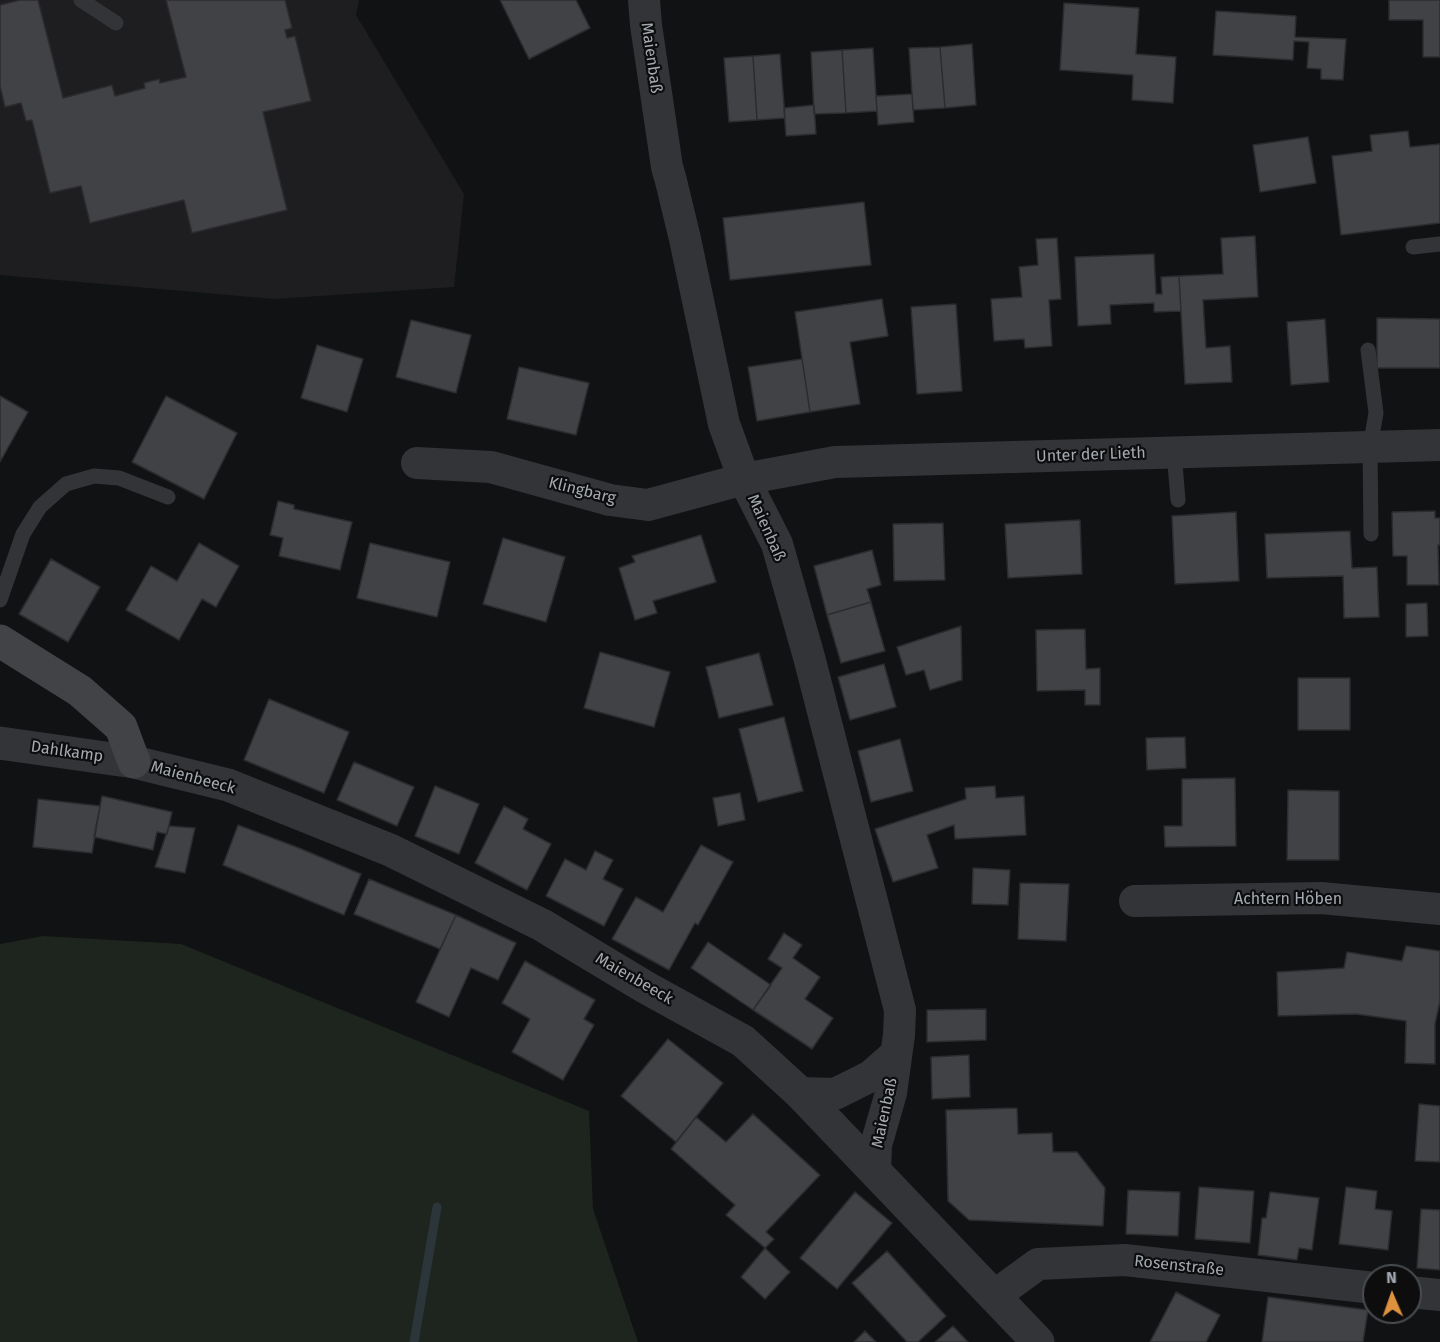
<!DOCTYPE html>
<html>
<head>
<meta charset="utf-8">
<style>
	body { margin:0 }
	#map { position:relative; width:1440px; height:1342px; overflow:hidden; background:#111213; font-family:"Fira Sans",sans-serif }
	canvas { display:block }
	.north { position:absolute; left:1362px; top:1264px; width:60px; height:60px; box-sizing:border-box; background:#0d0d0e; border:2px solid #494c50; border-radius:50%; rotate:358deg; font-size:16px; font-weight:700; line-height:24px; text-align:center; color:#a4aab2 }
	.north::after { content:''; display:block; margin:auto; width:21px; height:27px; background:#df923d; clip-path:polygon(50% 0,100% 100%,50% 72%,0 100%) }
</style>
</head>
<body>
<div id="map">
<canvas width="1440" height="1342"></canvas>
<div class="north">N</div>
</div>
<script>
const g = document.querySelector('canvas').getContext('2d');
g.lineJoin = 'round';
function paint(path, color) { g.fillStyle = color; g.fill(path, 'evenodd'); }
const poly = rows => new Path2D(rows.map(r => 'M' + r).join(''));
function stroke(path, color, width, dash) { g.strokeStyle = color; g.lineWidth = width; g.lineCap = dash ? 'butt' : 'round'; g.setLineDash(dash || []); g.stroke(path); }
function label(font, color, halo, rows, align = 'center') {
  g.font = font + ' "Fira Sans",sans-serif'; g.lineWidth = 4.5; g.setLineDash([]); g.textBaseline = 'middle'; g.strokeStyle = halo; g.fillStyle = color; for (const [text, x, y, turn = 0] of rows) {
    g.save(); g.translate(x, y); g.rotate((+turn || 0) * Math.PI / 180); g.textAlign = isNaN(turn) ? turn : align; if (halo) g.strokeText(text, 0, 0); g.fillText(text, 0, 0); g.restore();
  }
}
const built = poly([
	[0,0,359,0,356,15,464,194,454,287,274,299,0,275]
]);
const green = poly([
	[43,936,181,944,589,1111,593,1209,638,1342,0,1342,0,944]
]);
const stream = poly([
	[414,1342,437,1207]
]);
const building = poly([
	[20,0,38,0,63,98,112,85,115,96,145,88,144,83,159,79,160,83,186,77,166,0,285,0,292,28,285,30,287,38,295,36,311,101,263,112,287,210,192,233,184,200,90,223,81,186,50,193,32,120,26,121,21,103,5,107,0,86,0,5,20,0],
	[500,0,576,0,590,28,529,59,500,0],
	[1389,0,1440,0,1440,57,1423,57,1423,20,1389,20,1389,0],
	[1064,3,1139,8,1136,54,1176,57,1173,103,1132,100,1133,75,1060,70,1064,3],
	[1216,11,1296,16,1295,37,1346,39,1343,80,1321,79,1321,69,1307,68,1309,42,1294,41,1293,60,1213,55,1216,11],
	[972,44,976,105,945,108,940,47,972,44],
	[940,47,945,108,913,110,909,48,940,47],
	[873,48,877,111,846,113,842,50,873,48],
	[842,50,846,113,814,114,811,52,842,50],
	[780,54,785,118,757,120,753,56,780,54],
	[753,56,757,120,729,122,724,58,753,56],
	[912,94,914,122,878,125,876,96,912,94],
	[814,105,816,134,786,136,784,108,814,105],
	[1408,131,1410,147,1440,144,1440,223,1341,235,1332,156,1372,151,1370,135,1408,131],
	[1308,137,1316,183,1260,192,1253,145,1308,137],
	[864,202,871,265,730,280,723,218,864,202],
	[1255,236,1258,297,1203,300,1206,348,1230,346,1232,382,1185,384,1179,276,1223,274,1221,238,1255,236],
	[1057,238,1061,299,1049,300,1052,346,1025,348,1024,339,994,341,991,299,1022,297,1019,267,1038,265,1036,239,1057,238],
	[1154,254,1156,294,1162,294,1161,277,1179,276,1181,311,1154,312,1154,303,1110,305,1111,324,1078,326,1075,257,1154,254],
	[882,299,888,336,850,342,860,404,810,412,795,312,882,299],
	[956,304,962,391,917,394,911,307,956,304],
	[1377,318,1440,319,1440,368,1377,368,1377,318],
	[1325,319,1329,382,1291,385,1287,322,1325,319],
	[411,320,471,335,456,393,396,377,411,320],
	[317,345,363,359,347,412,301,398,317,345],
	[802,359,810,412,757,421,748,367,802,359],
	[519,367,589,383,576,435,507,419,519,367],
	[0,396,28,412,0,462,0,396],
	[166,396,237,433,204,499,132,462,166,396],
	[278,501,294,505,294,509,352,522,340,570,279,556,283,538,270,535,278,501],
	[1435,511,1435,518,1440,518,1440,545,1438,545,1439,585,1407,585,1407,556,1393,556,1392,512,1435,511],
	[1236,512,1239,581,1175,584,1172,516,1236,512],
	[1080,520,1082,574,1008,578,1005,524,1080,520],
	[943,523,945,580,894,581,893,524,943,523],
	[1350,531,1352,568,1377,567,1379,617,1344,618,1343,576,1267,578,1265,534,1350,531],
	[701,535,716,582,653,601,657,613,635,620,619,568,635,562,632,556,701,535],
	[503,538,565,557,546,622,483,604,503,538],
	[199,543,239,566,216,607,202,599,179,640,126,610,151,566,177,581,199,543],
	[370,543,450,562,437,617,357,598,370,543],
	[872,550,881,585,867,589,871,602,827,615,814,566,872,550],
	[51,559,100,587,68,642,19,614,51,559],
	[871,602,885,651,841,663,827,615,871,602],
	[1427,603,1428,636,1406,637,1406,604,1427,603],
	[961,626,962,680,930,690,924,670,906,675,897,647,961,626],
	[1085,629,1086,669,1100,668,1100,705,1085,705,1085,690,1037,691,1036,630,1085,629],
	[600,652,670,672,654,727,584,708,600,652],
	[759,653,773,705,719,718,706,667,759,653],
	[884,664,896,707,850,720,838,677,884,664],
	[1298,678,1350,678,1350,730,1298,730,1298,678],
	[269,699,349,732,324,793,244,760,269,699],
	[784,717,803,791,758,802,739,729,784,717],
	[1185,737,1186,768,1147,770,1146,738,1185,737],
	[900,739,913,791,871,802,858,751,900,739],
	[354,762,414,787,397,826,337,800,354,762],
	[1235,778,1236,846,1165,847,1164,826,1182,826,1182,779,1235,778],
	[435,786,479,804,459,854,415,836,435,786],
	[995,786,996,798,1024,796,1026,835,955,839,954,825,927,835,938,868,893,882,875,829,966,799,965,788,995,786],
	[1288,790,1339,791,1339,860,1287,860,1288,790],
	[740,793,745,820,718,826,713,798,740,793],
	[102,796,172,812,167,834,157,832,153,850,94,837,102,796],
	[38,799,100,806,92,853,33,847,38,799],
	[504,806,528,819,523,829,551,844,527,890,475,863,504,806],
	[238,825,299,848,361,874,344,915,223,865,238,825],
	[169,826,195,828,185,873,155,867,169,826],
	[701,845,733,862,698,925,695,923,669,970,612,939,636,897,663,912,701,845],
	[595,851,613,860,603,879,623,889,604,926,546,896,565,859,586,870,595,851],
	[973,868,1010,870,1008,905,972,904,973,868],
	[369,879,456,915,440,949,354,914,369,879],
	[1020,883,1069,884,1066,941,1018,939,1020,883],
	[456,915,516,943,498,980,471,968,449,1017,416,1002,456,915],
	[784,933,802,945,793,958,820,977,805,999,833,1018,812,1049,753,1010,782,968,768,959,784,933],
	[708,942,771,985,753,1010,691,968,708,942],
	[1406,946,1440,951,1440,1001,1435,1024,1435,1064,1405,1063,1406,1021,1356,1014,1278,1016,1277,972,1344,968,1347,952,1402,961,1406,946],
	[525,961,595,1000,584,1019,594,1025,563,1080,512,1052,530,1019,502,1003,525,961],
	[986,1009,986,1040,927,1042,927,1010,986,1009],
	[668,1039,723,1083,676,1142,621,1096,668,1039],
	[969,1055,970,1097,932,1099,931,1057,969,1055],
	[1419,1104,1440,1106,1440,1162,1415,1161,1419,1104],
	[1017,1108,1018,1134,1052,1133,1053,1152,1077,1152,1105,1188,1103,1226,969,1220,948,1201,946,1110,1017,1108],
	[753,1114,820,1175,766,1232,774,1239,765,1248,726,1215,735,1205,671,1149,696,1117,726,1142,753,1114],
	[1199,1187,1254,1191,1250,1243,1195,1239,1199,1187],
	[1346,1187,1377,1191,1375,1209,1392,1211,1388,1250,1339,1244,1346,1187],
	[1128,1190,1180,1192,1178,1236,1126,1234,1128,1190],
	[855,1192,892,1223,837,1289,800,1258,855,1192],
	[1270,1192,1319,1198,1312,1250,1299,1248,1297,1260,1258,1255,1262,1218,1266,1218,1270,1192],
	[1421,1209,1440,1210,1440,1270,1417,1268,1421,1209],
	[765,1248,790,1272,765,1299,741,1277,765,1248],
	[887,1251,946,1316,918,1342,907,1342,852,1283,887,1251],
	[1176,1292,1220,1315,1206,1342,1150,1342,1176,1292],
	[1268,1297,1368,1310,1363,1342,1262,1342,1268,1297],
	[953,1326,968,1342,935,1342,953,1326],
	[865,1331,876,1342,854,1342,865,1331]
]);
const service = poly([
	[81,0,116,23],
	[1413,247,1440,244],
	[1368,350,1376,413,1370,447,1371,534],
	[1174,452,1178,500],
	[0,600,23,534,40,507,66,484,94,476,119,478,168,497]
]);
const minor = poly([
	[644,0,646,25,667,167,671,181,685,239,724,424,744,479,777,544,809,657,900,1010,899,1035,891,1093,876,1145,875,1172],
	[417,463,491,467,610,500,648,505,744,479,835,462,1440,445],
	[1135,901,1321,898,1440,909],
	[800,1093,835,1094,871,1076,896,1054],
	[1410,1292,1440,1295],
	[994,1296,1038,1264,1125,1260,1374,1288]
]);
const tertiary = poly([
	[0,743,134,762,228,785,390,850,542,925,645,987,743,1041,800,1093,1038,1342]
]);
const secondary = poly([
	[0,641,80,691,121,727,134,762]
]);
const streetNames = [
	["Maienbaß",651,58,82],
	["Unter der Lieth",1091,455,-2],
	["Klingbarg",582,491,14],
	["Maienbaß",766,528,66],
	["Dahlkamp",67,752,8],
	["Maienbeeck",193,778,15],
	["Achtern Höben",1288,900],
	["Maienbeeck",634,979,30],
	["Maienbaß",885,1113,-78],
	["Rosenstraße",1179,1266,6]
];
paint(built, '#1e1e20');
paint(green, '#1e251e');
stroke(stream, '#2c353a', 9);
paint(building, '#414246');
stroke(building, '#2c2c2f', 1.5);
stroke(service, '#333437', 15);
stroke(minor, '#333437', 32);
stroke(tertiary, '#333437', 33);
stroke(secondary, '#414347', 33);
label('16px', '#a4aab2', '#0d0d0e', streetNames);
</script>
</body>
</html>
